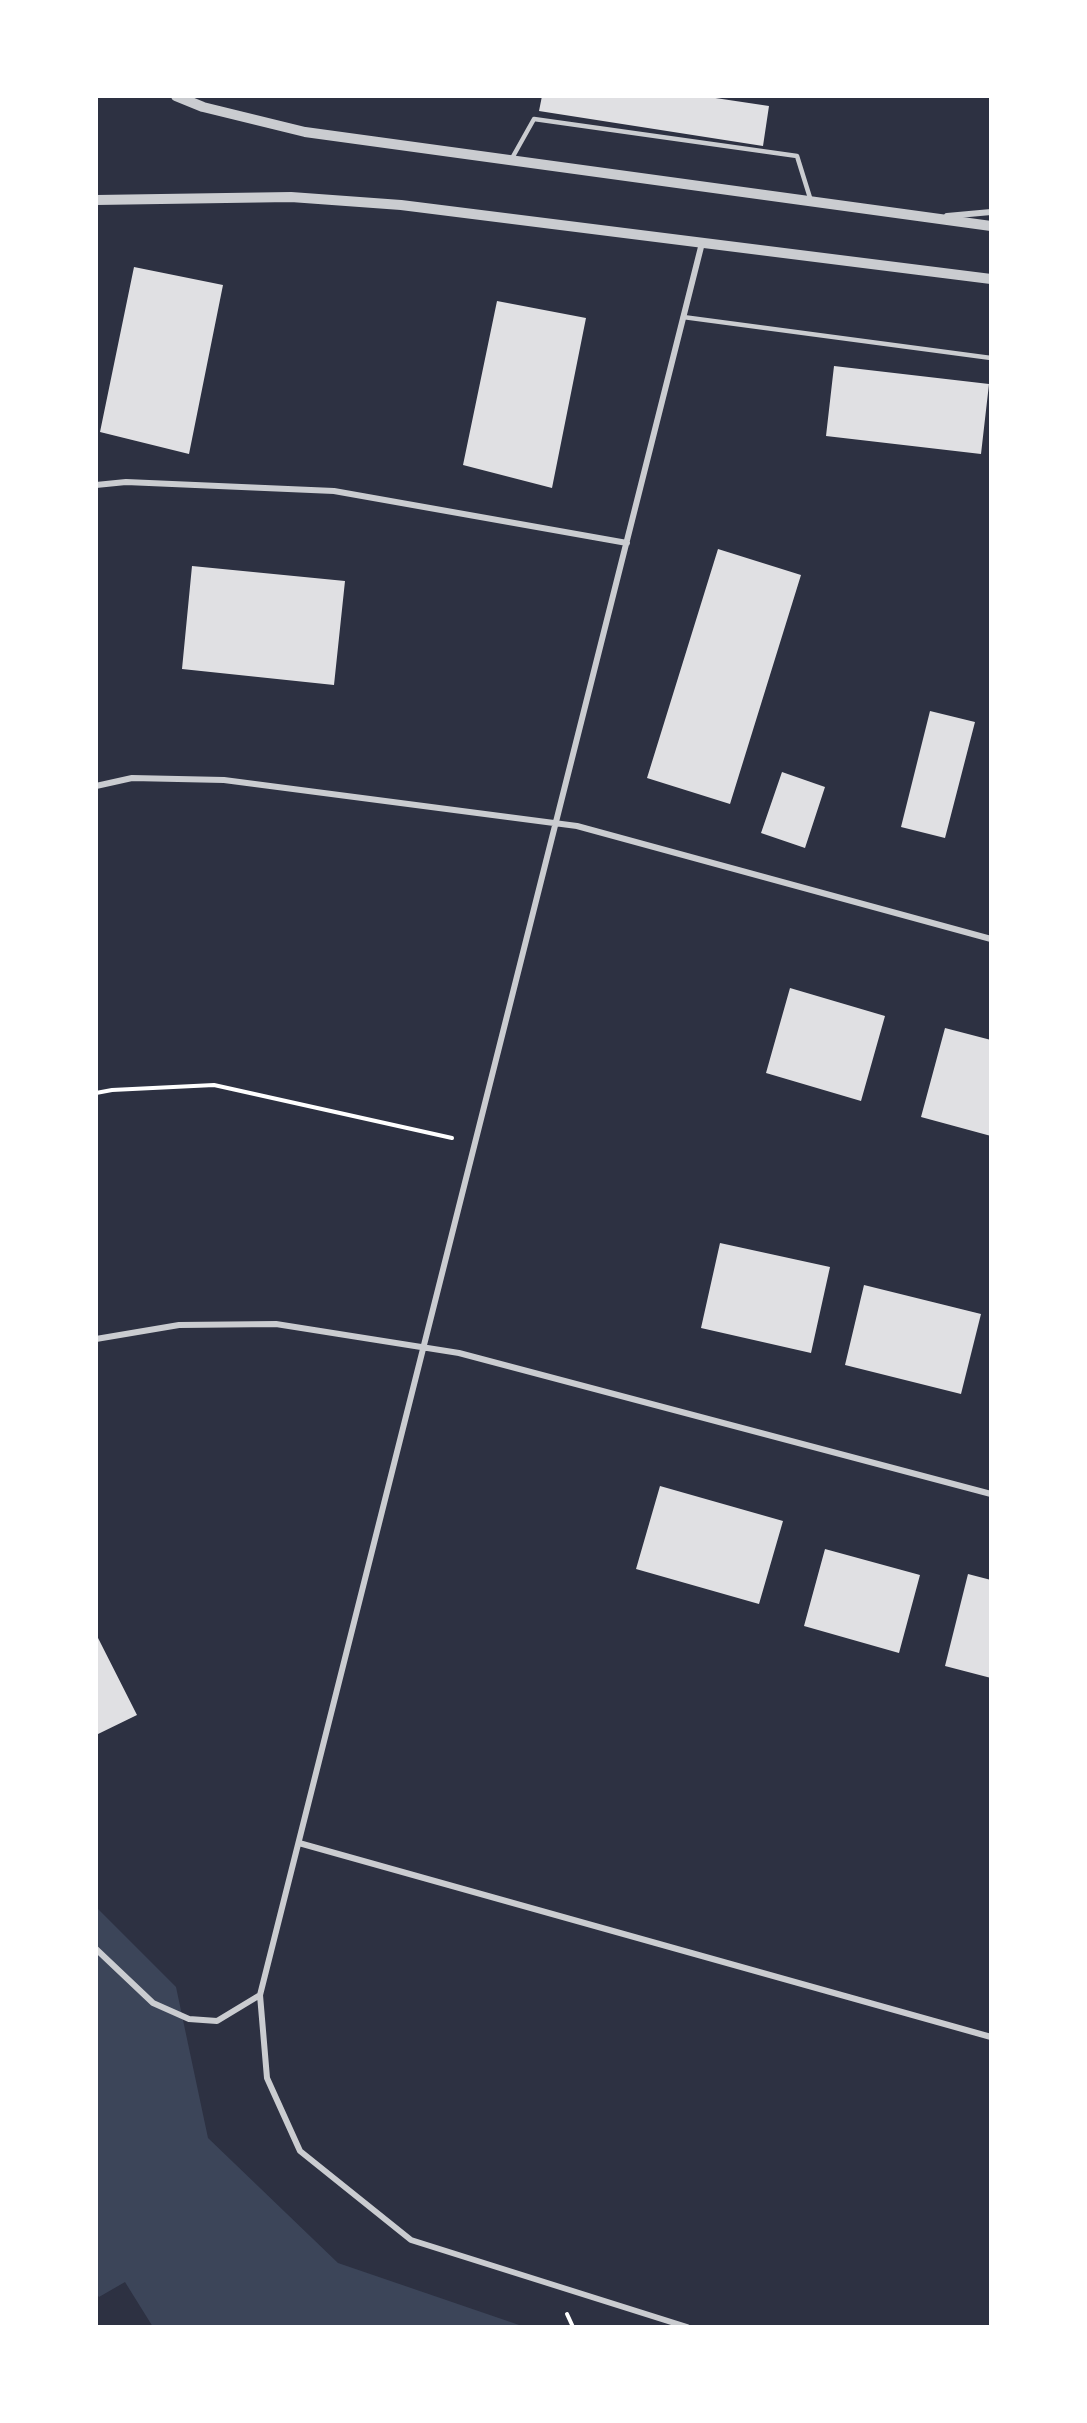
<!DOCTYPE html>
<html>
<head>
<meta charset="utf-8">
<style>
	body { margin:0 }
	#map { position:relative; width:1087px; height:2423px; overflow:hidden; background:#2d3142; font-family:Commissioner,sans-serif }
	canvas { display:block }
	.frame { position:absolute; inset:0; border:98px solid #fff; pointer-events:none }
</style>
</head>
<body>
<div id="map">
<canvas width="1087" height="2423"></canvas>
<div class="frame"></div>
</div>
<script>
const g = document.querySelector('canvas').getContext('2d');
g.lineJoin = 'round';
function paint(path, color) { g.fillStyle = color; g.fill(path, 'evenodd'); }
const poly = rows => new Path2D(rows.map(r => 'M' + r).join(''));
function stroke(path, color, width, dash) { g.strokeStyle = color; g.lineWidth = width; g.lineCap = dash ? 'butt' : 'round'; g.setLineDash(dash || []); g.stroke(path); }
const green = poly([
	[96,1907,176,1987,208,2138,338,2263,525,2327,153,2327,125,2282,99,2297,96,2293]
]);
const building = poly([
	[542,96,702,96,769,106,763,146,539,111],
	[134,267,223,285,189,454,100,432],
	[497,301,586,318,552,488,463,465],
	[834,366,989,384,981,454,826,436],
	[718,549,801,575,730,804,647,778],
	[192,566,345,581,334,685,182,669],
	[930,711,975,722,945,838,901,827],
	[782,772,825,787,805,848,761,833],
	[790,988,885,1016,861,1101,766,1073],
	[945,1028,991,1040,991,1136,921,1117],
	[720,1243,830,1267,811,1353,701,1328],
	[864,1285,981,1314,961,1394,845,1365],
	[660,1486,783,1521,759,1604,636,1569],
	[825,1549,920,1575,899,1653,804,1626],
	[968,1574,991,1580,991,1678,945,1666],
	[96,1634,137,1715,96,1735]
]);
const path = poly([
	[96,1093,112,1090,214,1085,452,1138],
	[567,2314,573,2327]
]);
const service = poly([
	[511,160,534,119,797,156,811,201],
	[683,317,991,358]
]);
const minor = poly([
	[947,216,991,212],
	[96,485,126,482,334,491,627,543],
	[96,786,132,778,224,780,577,826,991,939],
	[96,1339,179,1325,276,1324,459,1353,991,1494],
	[299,1843,991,2037],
	[96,1949,153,2003,189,2019,217,2021,260,1995],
	[687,2327,411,2240,300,2151,267,2078,260,1995,702,243]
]);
const tertiary = poly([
	[176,96,203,107,305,132,991,226],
	[96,200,291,197,401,205,991,279]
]);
paint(green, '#3c4559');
paint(building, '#e0e0e3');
stroke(path, '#fff', 4);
stroke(service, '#caccd0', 4.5);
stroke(minor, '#caccd0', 6);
stroke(tertiary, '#caccd0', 10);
</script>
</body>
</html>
